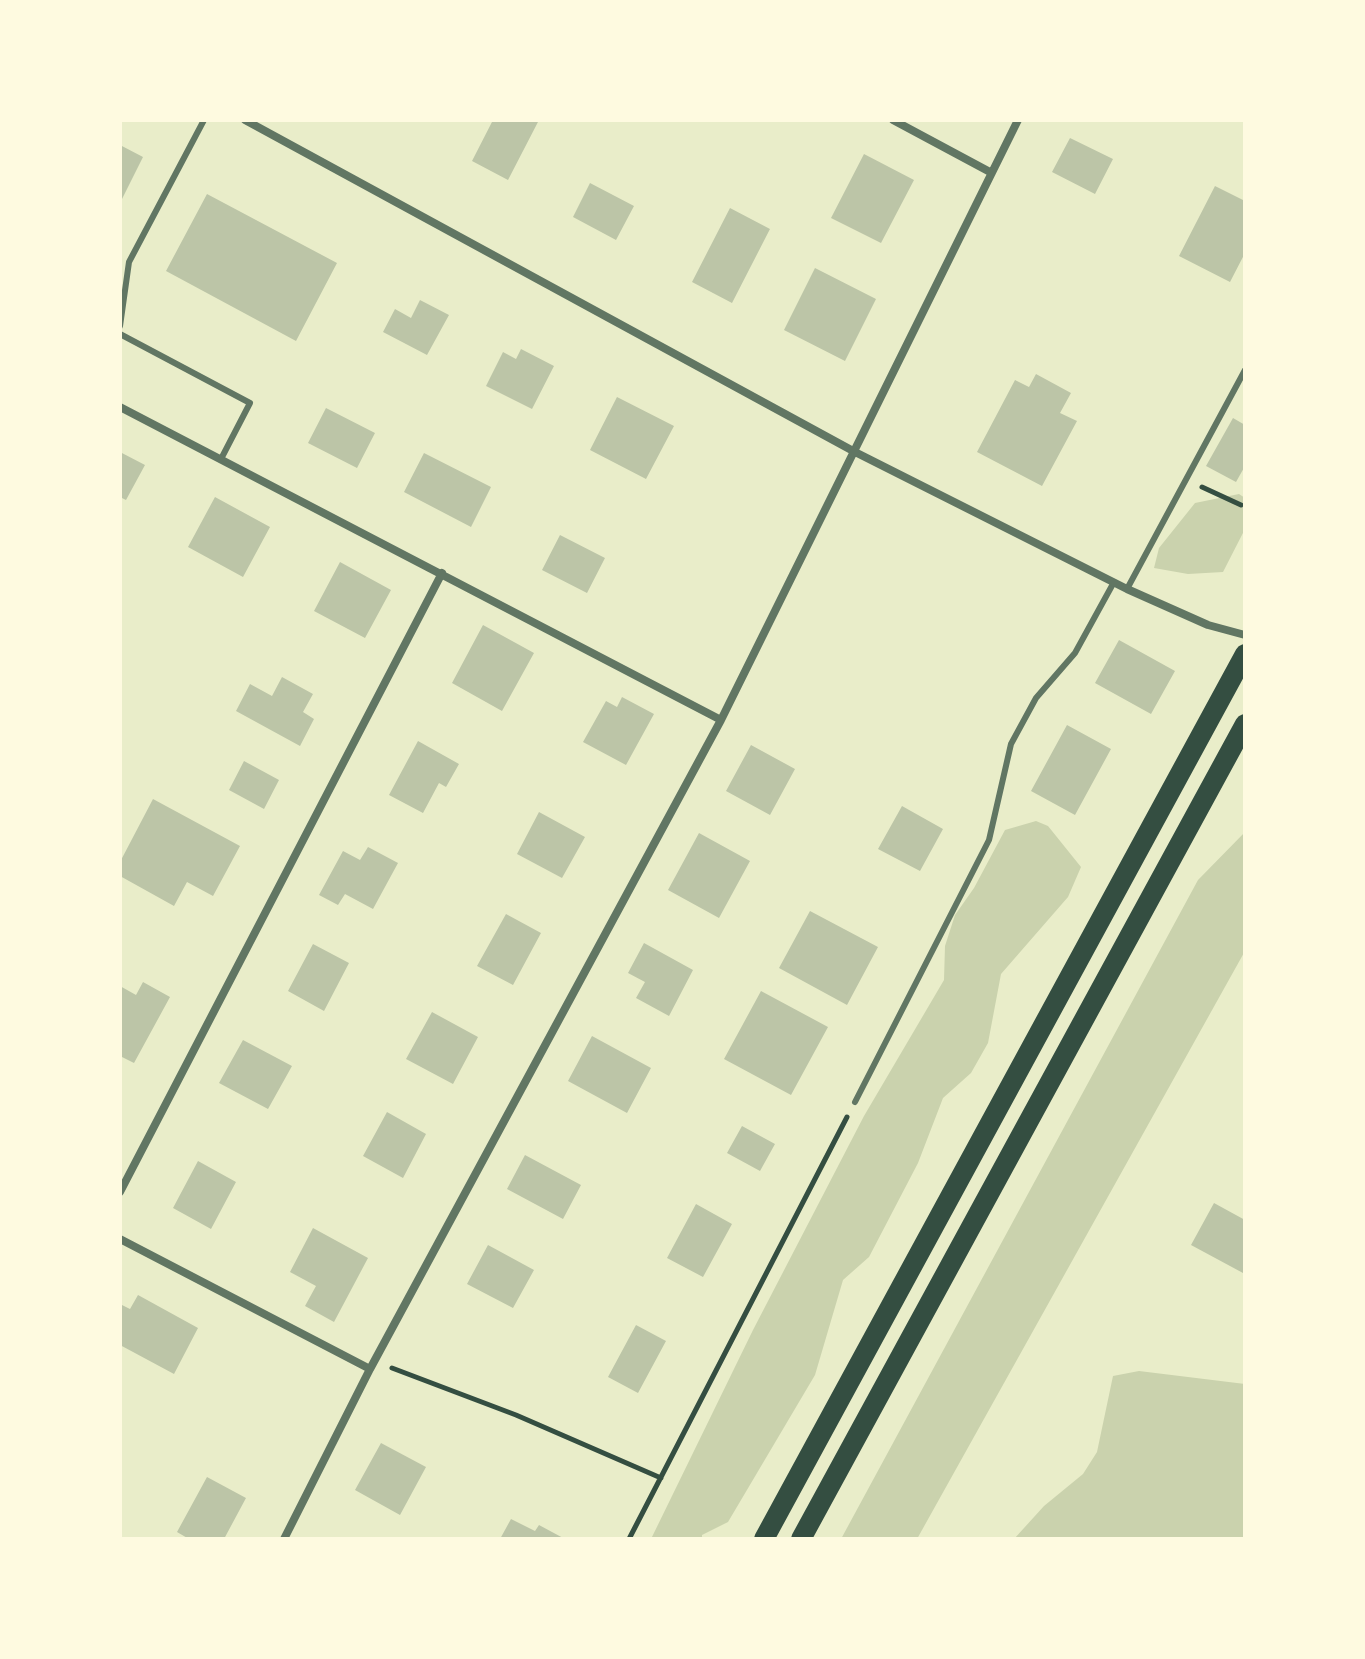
<!DOCTYPE html>
<html>
<head>
<meta charset="utf-8">
<style>
	body { margin:0 }
	#map { position:relative; width:1365px; height:1659px; overflow:hidden; background:#e9edc9; font-family:Merriweather,serif }
	canvas { display:block }
	.frame { position:absolute; inset:0; border:122px solid #fefae0; pointer-events:none }
</style>
</head>
<body>
<div id="map">
<canvas width="1365" height="1659"></canvas>
<div class="frame"></div>
</div>
<script>
const g = document.querySelector('canvas').getContext('2d');
g.lineJoin = 'round';
function paint(path, color) { g.fillStyle = color; g.fill(path, 'evenodd'); }
const poly = rows => new Path2D(rows.map(r => 'M' + r).join(''));
function stroke(path, color, width, dash) { g.strokeStyle = color; g.lineWidth = width; g.lineCap = dash ? 'butt' : 'round'; g.setLineDash(dash || []); g.stroke(path); }
const green = poly([
	[1239,494,1245,498,1245,529,1223,572,1188,574,1154,568,1159,548,1195,503],
	[1036,821,1048,826,1081,867,1068,897,1001,974,988,1043,971,1073,943,1098,918,1163,869,1257,843,1280,815,1375,728,1522,702,1535,702,1539,651,1539,753,1330,864,1116,944,980,945,946,955,915,974,888,1005,830],
	[1245,832,1245,951,917,1539,841,1539,1198,880],
	[1139,1371,1245,1384,1245,1539,1014,1539,1044,1506,1083,1474,1097,1452,1113,1376]
]);
const building = poly([
	[493,120,539,120,508,180,472,161],
	[1070,138,1113,159,1095,194,1052,172],
	[120,145,143,157,120,203],
	[864,154,914,180,881,243,831,218],
	[590,183,634,206,616,240,573,217],
	[1215,186,1245,201,1245,253,1230,282,1179,256],
	[207,194,337,263,296,341,166,271],
	[730,208,770,229,732,303,692,282],
	[815,268,876,299,845,361,784,330],
	[420,300,449,315,427,355,383,332,395,309,411,318],
	[521,349,554,366,532,409,486,386,503,352,516,359],
	[1036,374,1071,393,1060,413,1077,421,1042,486,977,452,1015,380,1029,387],
	[617,397,674,426,646,479,590,450],
	[326,408,375,433,357,468,308,443],
	[1233,418,1245,425,1245,466,1236,482,1206,466],
	[120,452,145,465,126,500,120,497],
	[424,453,491,487,471,527,404,492],
	[215,497,270,527,243,577,188,547],
	[560,535,605,558,587,593,542,570],
	[340,562,391,590,365,638,314,611],
	[483,625,534,653,502,711,452,683],
	[1119,640,1175,671,1151,714,1095,683],
	[282,677,313,694,303,712,314,719,300,746,236,711,250,684,272,696],
	[622,697,654,714,626,765,583,742,606,701,617,707],
	[1067,725,1111,749,1075,815,1031,791],
	[418,741,459,764,446,787,439,783,423,813,389,795],
	[751,745,795,769,770,815,726,791],
	[244,761,279,780,264,809,229,790],
	[153,799,240,846,213,896,187,882,174,906,120,876,120,862],
	[902,806,943,829,920,871,878,849],
	[539,812,585,837,562,878,517,854],
	[699,833,750,861,719,918,668,890],
	[368,847,398,863,373,909,345,894,338,905,319,895,343,851,360,860],
	[810,911,878,947,847,1005,779,968],
	[506,914,541,933,513,985,477,966],
	[644,943,693,970,669,1016,636,998,645,982,628,973],
	[313,944,349,963,324,1011,288,991],
	[143,982,170,997,134,1063,120,1056,120,986,136,995],
	[761,991,828,1027,791,1095,724,1059],
	[432,1012,478,1037,453,1084,406,1059],
	[592,1036,651,1068,627,1113,568,1081],
	[243,1040,292,1066,268,1109,219,1083],
	[387,1112,426,1134,403,1178,363,1156],
	[742,1126,775,1144,760,1171,727,1153],
	[525,1155,581,1185,563,1219,507,1189],
	[198,1161,236,1182,211,1229,173,1208],
	[1214,1203,1245,1220,1243,1273,1191,1245],
	[696,1204,732,1224,703,1277,667,1258],
	[313,1228,368,1258,334,1322,305,1306,316,1286,290,1272],
	[488,1245,534,1270,513,1308,467,1284],
	[138,1295,198,1328,174,1374,120,1345,120,1304,130,1309],
	[636,1325,666,1341,638,1393,608,1377],
	[381,1443,426,1467,400,1515,355,1490],
	[207,1477,246,1498,224,1539,189,1539,177,1532],
	[511,1519,535,1531,539,1525,565,1539,500,1539]
]);
const path = poly([
	[1202,487,1241,505],
	[392,1368,516,1415,661,1478],
	[629,1539,847,1117]
]);
const service = poly([
	[120,326,129,262,204,120],
	[120,334,250,403,221,459],
	[1127,589,1245,370],
	[855,1102,989,840,1011,744,1036,698,1075,653,1114,582]
]);
const minor = poly([
	[245,120,855,452,1127,589,1208,625,1245,635],
	[893,120,990,172],
	[120,407,721,720],
	[120,1192,442,573],
	[120,1239,370,1369],
	[284,1539,370,1369,721,720,1018,120]
]);
const primary = poly([
	[764,1539,1245,654],
	[801,1539,1245,724]
]);
paint(green, '#cad2ad');
paint(building, '#bcc5a7');
stroke(path, '#344e41', 5);
stroke(service, '#617663', 6);
stroke(minor, '#617663', 8);
stroke(primary, '#344e41', 20);
</script>
</body>
</html>
